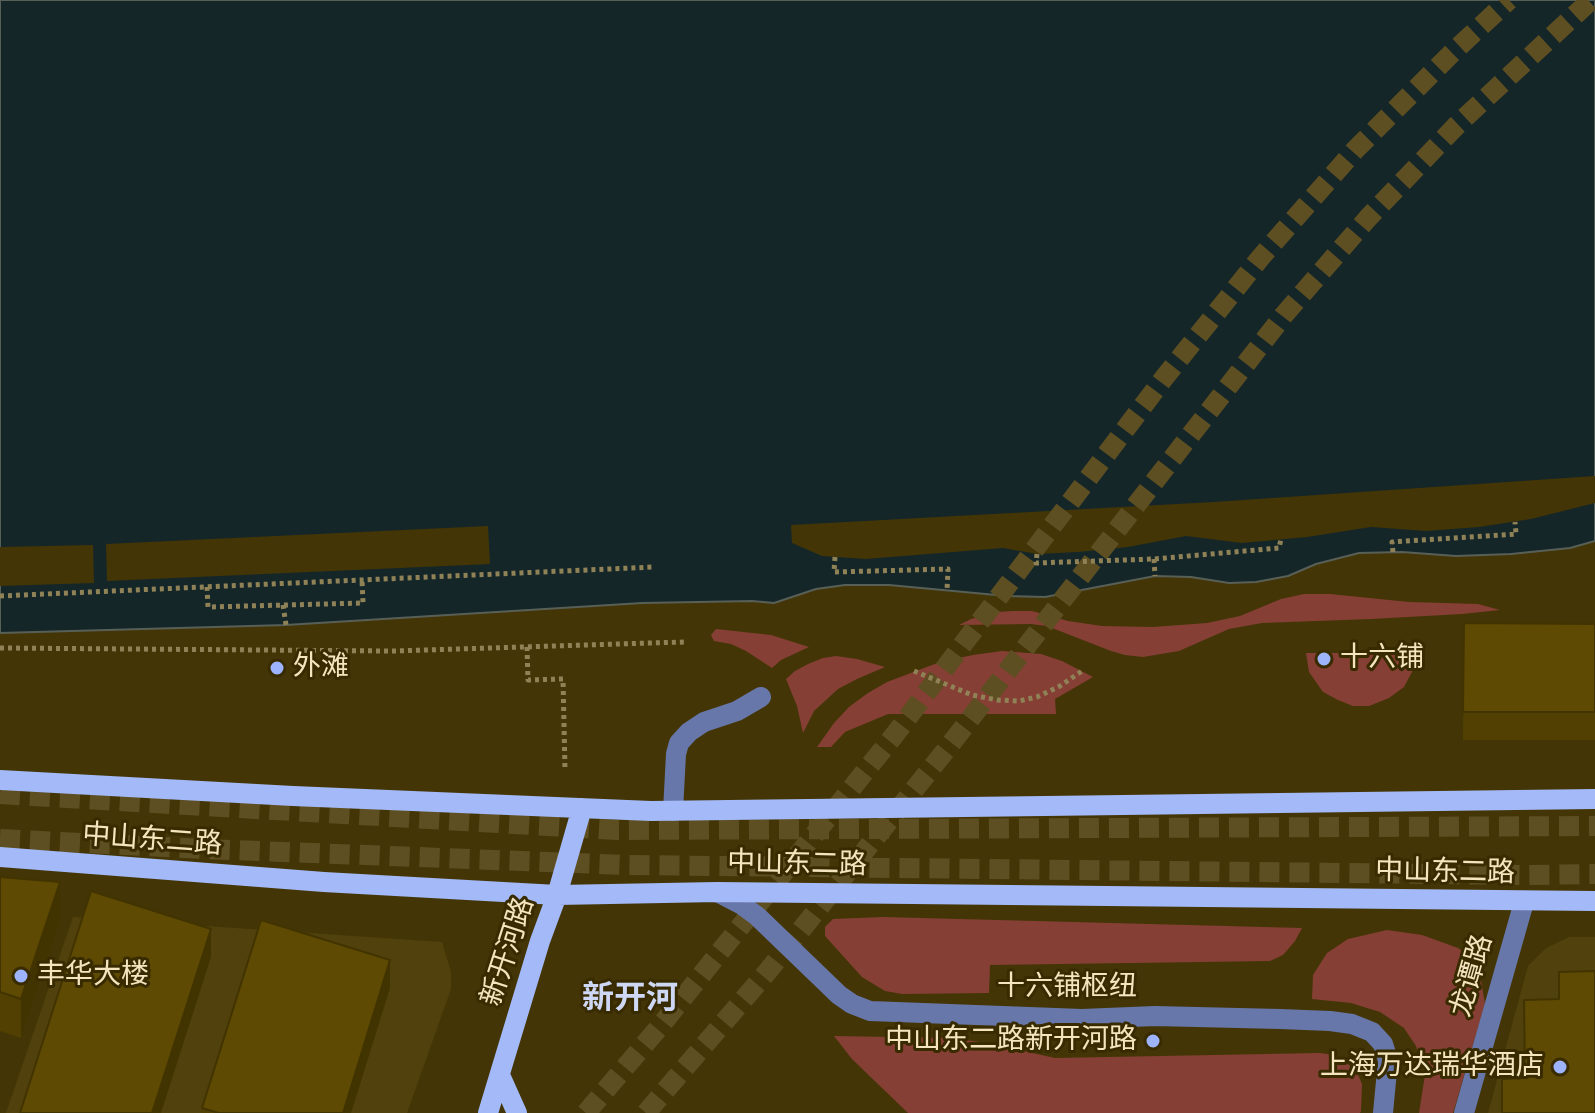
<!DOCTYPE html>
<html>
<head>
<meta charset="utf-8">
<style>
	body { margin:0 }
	canvas { display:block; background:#433506 }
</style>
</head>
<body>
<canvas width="1595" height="1113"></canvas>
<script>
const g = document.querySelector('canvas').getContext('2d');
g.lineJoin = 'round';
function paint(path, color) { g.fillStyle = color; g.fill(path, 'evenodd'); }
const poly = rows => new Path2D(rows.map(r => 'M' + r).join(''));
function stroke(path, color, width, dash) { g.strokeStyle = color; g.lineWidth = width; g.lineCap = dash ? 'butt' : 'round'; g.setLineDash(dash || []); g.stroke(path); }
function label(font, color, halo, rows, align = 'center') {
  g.font = font + ' Roboto,"Noto Sans SC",sans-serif'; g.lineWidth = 6; g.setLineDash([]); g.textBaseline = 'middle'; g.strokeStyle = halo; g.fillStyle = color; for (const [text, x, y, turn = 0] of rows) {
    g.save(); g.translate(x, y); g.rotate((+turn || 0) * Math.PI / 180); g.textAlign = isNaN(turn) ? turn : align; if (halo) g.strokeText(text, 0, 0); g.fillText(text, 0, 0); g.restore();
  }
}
const built = poly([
	[73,917,442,942,451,972,451,989,407,1113,6,1113],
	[1569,937,1595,937,1595,1113,1488,1113,1528,966,1546,948]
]);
const green = poly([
	[1304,594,1330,594,1409,602,1478,604,1500,610,1462,614,1371,619,1262,623,1229,629,1179,651,1143,657,1125,655,1111,651,1047,626,1031,624,959,625,971,619,997,612,1013,611,1032,611,1068,621,1102,626,1153,627,1207,623,1240,616,1281,599],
	[716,629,771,635,809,647,781,660,772,668,746,651,731,644,714,641,711,635],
	[1002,651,1041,654,1062,661,1093,677,1055,699,1056,714,888,714,845,732,831,747,817,747,834,723,849,707,868,693,887,682,940,662,973,655],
	[1306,653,1418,653,1413,670,1404,687,1389,698,1369,706,1353,706,1338,700,1323,692,1309,672],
	[836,656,857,659,885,667,857,679,838,689,814,711,803,733,797,706,786,679,795,671,808,664,823,658],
	[883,917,1302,928,1295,941,1283,955,1270,961,990,965,989,993,902,994,885,991,862,977,825,936,825,927,833,919],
	[1387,930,1422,935,1458,948,1478,962,1485,1004,1453,1113,1419,1113,1425,1075,1416,1046,1404,1028,1380,1012,1351,1003,1312,999,1313,975,1327,953,1348,939],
	[834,1036,951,1038,987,1043,1055,1058,1320,1053,1334,1055,1356,1070,1362,1084,1361,1111,1360,1113,908,1113,852,1059]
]);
const water = poly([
	[0,0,1595,0,1595,541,1570,548,1511,554,1456,556,1402,552,1359,553,1316,564,1288,576,1256,582,1229,583,1191,577,1155,576,1045,597,1007,596,889,585,845,585,816,589,774,603,752,601,642,603,286,625,0,633,0,0]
]);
const pier = poly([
	[1595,476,1595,503,1531,519,1479,527,1426,531,1371,527,1307,537,1242,543,1186,536,1128,547,1078,552,1037,554,1003,548,866,559,822,556,792,543,791,525,1214,502],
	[488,526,490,564,107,581,106,544],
	[93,545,94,583,0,586,0,547]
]);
const majorTunnel = poly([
	[0,794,617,830,1595,826],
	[0,839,205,849,628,865,1523,875,1595,874],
	[586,1113,662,1024,896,733,1164,378,1261,257,1355,150,1452,53,1509,0],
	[646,1113,768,971,946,750,1283,316,1368,218,1457,125,1591,0]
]);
const path = poly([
	[1393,552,1392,542,1516,534,1515,522],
	[1037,554,1036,563,1154,559,1279,548,1281,539],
	[835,557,834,572,948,569,947,590],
	[1154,559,1155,576],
	[207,587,208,607,363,603,362,580],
	[0,596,654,567],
	[283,605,286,625],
	[527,647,528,680,563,679,565,770],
	[0,648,392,651,684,642],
	[914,671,972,695,997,700,1019,701,1037,697,1060,686,1082,671]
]);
const minor = poly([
	[673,811,676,754,679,743,689,732,704,722,737,711,761,697],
	[717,892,742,905,757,916,839,995,852,1004,870,1011,1082,1019,1155,1016,1280,1019,1330,1021,1352,1024,1372,1032,1383,1044,1388,1060,1383,1113],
	[1464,1113,1524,902]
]);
const major = poly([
	[0,780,293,796,651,811,1595,799],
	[0,857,324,882,557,895,717,892,1595,901],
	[500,1075,517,1113],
	[488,1113,540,941,557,895,582,808]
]);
const wall = poly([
	[1464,623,1595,624,1595,740,1463,740],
	[0,877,60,921,21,1038,0,1031],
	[390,988,351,1113,202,1113,202,1108]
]);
const shadedWall = poly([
	[60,882,60,921,21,1038,21,999],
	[211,929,211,957,161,1113,152,1113],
	[390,960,390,988,351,1113,343,1113]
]);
const building = poly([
	[1464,623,1595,624,1595,712,1463,712,1464,623],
	[0,877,60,882,21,999,0,992,0,877],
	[91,891,211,929,152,1113,20,1113,91,891],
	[261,920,390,960,343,1113,219,1113,202,1108,261,920],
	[1595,971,1595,1113,1502,1113,1502,1079,1525,1078,1524,1000,1559,999,1559,972,1595,971]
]);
const markers = [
	[1324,659,8,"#9db4fd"],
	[277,668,8,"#9db4fd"],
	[21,976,8,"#9db4fd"],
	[1153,1041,8,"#9db4fd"],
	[1560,1067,8,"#9db4fd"]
];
const poiNames = [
	["十六铺",1340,659],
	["外滩",293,668],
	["丰华大楼",37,976],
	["中山东二路新开河路",1137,1041,"right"],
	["上海万达瑞华酒店",1544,1067,"right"]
];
const streetNames = [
	["中山东二路",152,841,4],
	["中山东二路",797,865,1],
	["中山东二路",1445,873,1],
	["新开河路",509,952,-72],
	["龙谭路",1473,976,-74],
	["十六铺枢纽",1067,988]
];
const quarterNames = [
	["新开河",630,1000]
];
paint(built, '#51410c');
paint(green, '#853f34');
paint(water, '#152629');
stroke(water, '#585f56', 2);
paint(pier, '#433506');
stroke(majorTunnel, '#5e4f22', 20, [20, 10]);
stroke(path, '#908257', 5, [4, 4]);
stroke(minor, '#6777aa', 20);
stroke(major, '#a4b9f7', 20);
paint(wall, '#514002');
paint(shadedWall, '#423401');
paint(building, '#5e4a02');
stroke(building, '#423401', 2);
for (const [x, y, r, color] of markers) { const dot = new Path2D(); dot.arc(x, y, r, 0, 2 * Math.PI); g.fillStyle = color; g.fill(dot); stroke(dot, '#392b00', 3); }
label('28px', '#f4e5bf', '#392b00', poiNames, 'left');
label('28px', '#f4e5bf', '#392b00', streetNames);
label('bold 32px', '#ced7f3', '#392b00', quarterNames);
</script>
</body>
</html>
